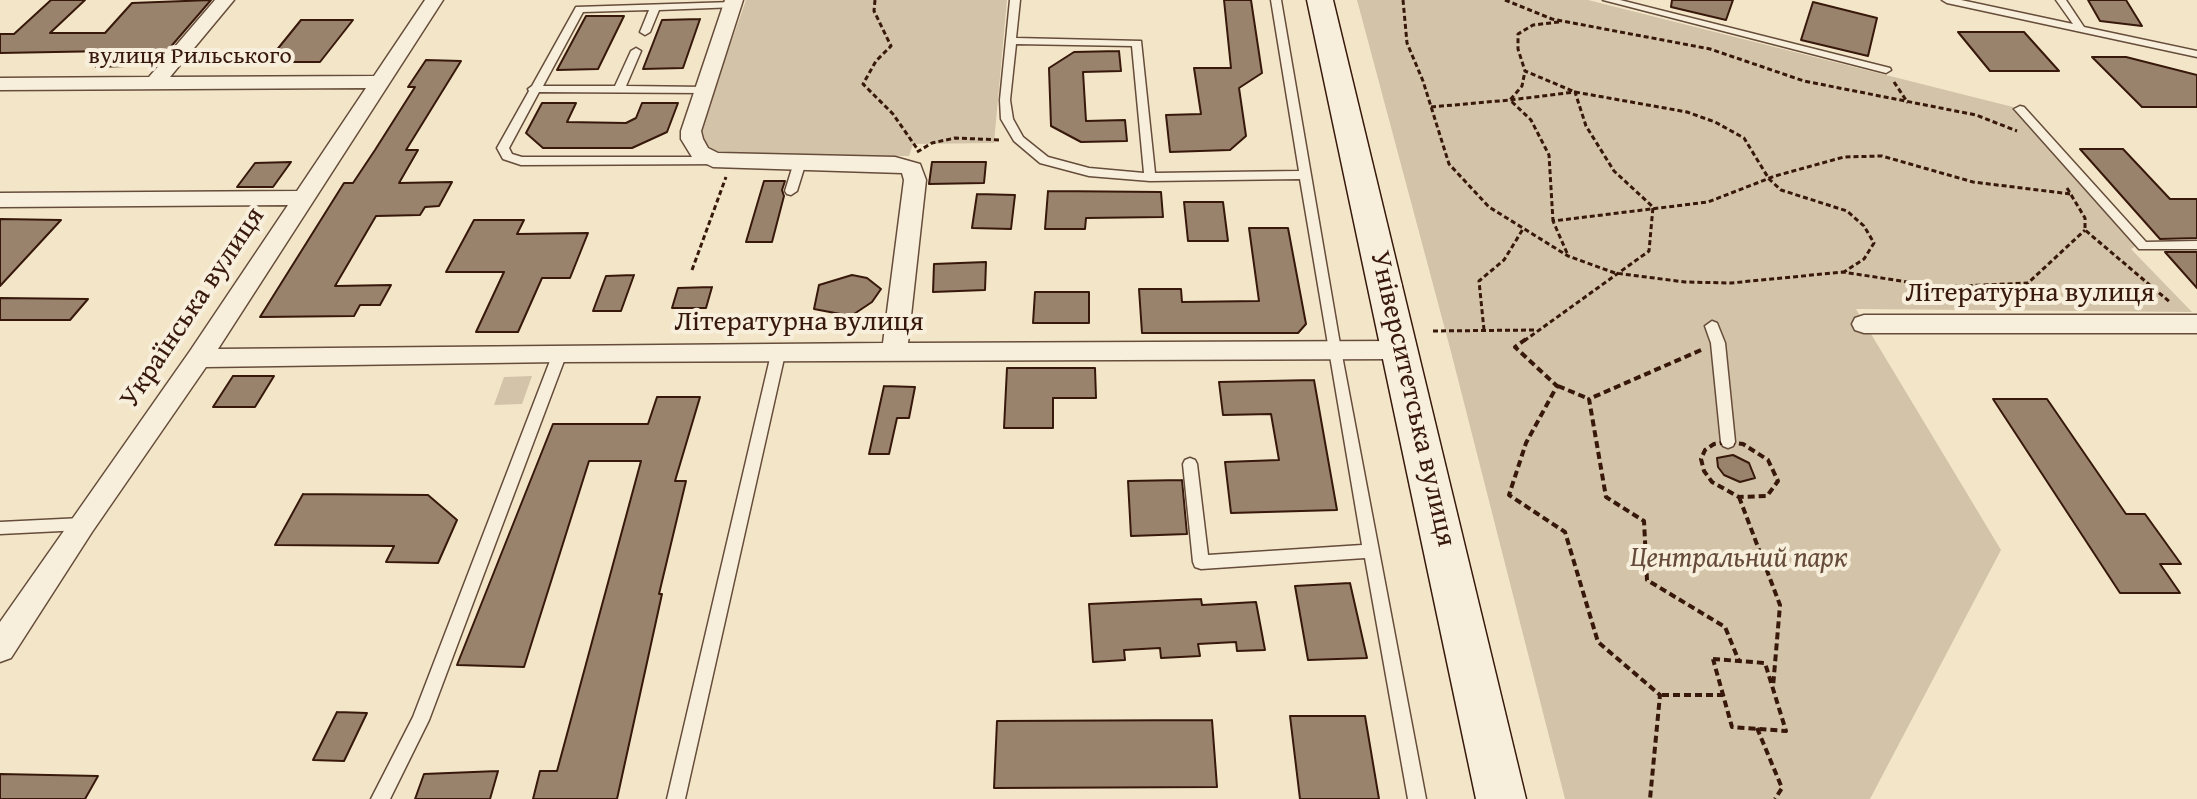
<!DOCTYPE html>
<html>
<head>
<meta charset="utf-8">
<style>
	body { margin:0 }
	canvas { display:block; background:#f3e6c8 }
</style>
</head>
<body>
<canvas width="2197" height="799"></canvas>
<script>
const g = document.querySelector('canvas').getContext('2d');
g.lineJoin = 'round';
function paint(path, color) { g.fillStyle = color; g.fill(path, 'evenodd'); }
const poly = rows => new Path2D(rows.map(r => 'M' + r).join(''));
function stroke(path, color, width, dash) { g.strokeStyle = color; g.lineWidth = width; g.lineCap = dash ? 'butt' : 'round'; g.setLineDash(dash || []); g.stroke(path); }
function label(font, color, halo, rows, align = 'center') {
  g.font = font + ' "Gentium Book Plus",serif'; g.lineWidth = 8; g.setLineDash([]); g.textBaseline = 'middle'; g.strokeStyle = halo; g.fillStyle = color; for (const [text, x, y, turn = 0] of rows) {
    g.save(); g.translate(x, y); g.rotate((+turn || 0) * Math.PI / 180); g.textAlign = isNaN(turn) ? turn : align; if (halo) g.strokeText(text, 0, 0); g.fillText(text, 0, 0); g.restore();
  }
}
const green = poly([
	[746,0,1007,0,994,143,913,144,909,156,729,155,709,149,698,136],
	[1357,0,1588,0,2013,107,2138,245,2131,249,2192,312,1856,309,2001,550,1870,799,1565,799,1450,348],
	[532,376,522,404,494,405,504,377]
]);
const building = poly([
	[51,0,85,0,50,33,105,33,132,3,211,0,155,65,96,67,110,51,0,53,0,34,14,34,51,0],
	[1224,0,1251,0,1262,73,1239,88,1246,136,1230,150,1170,152,1166,115,1201,114,1194,68,1231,68,1224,0],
	[1672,0,1733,0,1726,20,1671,7,1672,0],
	[2088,0,2126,0,2142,26,2100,21,2088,0],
	[1813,2,1877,18,1868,56,1801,40,1813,2],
	[586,16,624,16,598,69,557,70,586,16],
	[700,19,683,68,643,69,662,20,700,19],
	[301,20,353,20,320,62,267,62,301,20],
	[1958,32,2024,32,2059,71,1990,71,1958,32],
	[1119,51,1121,71,1083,72,1086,121,1125,120,1127,141,1081,142,1051,126,1049,68,1074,52,1119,51],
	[2092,57,2126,57,2197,75,2197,107,2142,107,2092,57],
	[426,60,461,61,406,150,418,150,399,183,452,182,439,206,425,207,420,215,376,216,335,286,391,285,380,305,360,305,354,316,260,317,344,183,353,183,375,150,415,87,408,87,426,60],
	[542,103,576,103,567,122,626,123,636,118,642,103,678,103,667,132,632,148,543,148,526,133,542,103],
	[2080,149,2123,149,2170,199,2197,199,2197,238,2160,239,2080,149],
	[291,162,273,187,237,187,255,163,291,162],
	[932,162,986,162,984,183,929,184,932,162],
	[764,181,785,181,782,190,784,196,772,242,746,242,764,181],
	[1048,191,1161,192,1163,217,1086,218,1085,229,1045,229,1048,191],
	[977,194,1015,195,1011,229,972,228,977,194],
	[1184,202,1223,202,1228,241,1188,241,1184,202],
	[0,219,61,220,0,286,0,219],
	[474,220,524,220,517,234,588,233,570,278,542,278,518,332,476,332,504,272,446,272,474,220],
	[1249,228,1288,228,1306,324,1298,333,1142,333,1139,289,1181,289,1182,302,1259,301,1249,228],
	[2165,252,2197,252,2197,288,2165,252],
	[986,262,985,290,933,292,934,264,986,262],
	[634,275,621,311,593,311,606,276,634,275],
	[852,275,867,278,881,289,872,302,851,316,814,309,819,285,852,275],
	[712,287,706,308,672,308,678,288,712,287],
	[1035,292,1089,292,1089,323,1033,323,1035,292],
	[0,298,88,299,70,320,0,320,0,298],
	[1007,368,1095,368,1096,398,1053,398,1053,428,1004,428,1007,368],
	[233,376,274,376,255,407,213,407,233,376],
	[1314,380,1337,510,1231,513,1225,462,1279,460,1271,414,1223,415,1219,382,1314,380],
	[884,386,915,387,909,418,897,418,889,454,869,454,884,386],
	[657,397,700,397,675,481,686,481,659,594,662,594,617,799,533,799,540,771,557,771,641,461,589,461,524,667,457,665,553,424,648,424,657,397],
	[1993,399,2047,399,2126,514,2145,514,2181,564,2160,564,2180,593,2120,593,1993,399],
	[1733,455,1749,463,1755,478,1740,482,1724,475,1718,467,1717,458,1733,455],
	[1182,480,1187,534,1131,536,1128,481,1182,480],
	[303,494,428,495,457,520,438,563,386,562,394,546,275,545,303,494],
	[1350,583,1367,658,1308,660,1295,586,1350,583],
	[1201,599,1202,605,1256,602,1265,650,1237,651,1236,642,1198,644,1200,656,1161,658,1160,648,1124,650,1125,660,1093,662,1089,604,1201,599],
	[337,712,367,713,344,761,313,760,337,712],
	[1290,716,1365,716,1379,799,1300,799,1290,716],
	[1212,720,1217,787,994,788,997,721,1212,720],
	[498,771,490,799,415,799,424,774,498,771],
	[0,774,98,776,85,799,0,799,0,774]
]);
const pathFar1 = poly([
	[875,0,874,11,891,46,876,61,863,84,893,114,918,150],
	[1403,0,1407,43,1423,81,1449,164,1489,207,1568,256,1615,273,1685,282,1731,283,1843,272,1939,287,2028,283,2085,230],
	[1505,0,1552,19,1710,49,1804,81,1976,115,2017,131],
	[1559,22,1533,25,1518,34,1518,49,1525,71,1575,92,1687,112,1715,122,1744,138,1769,179,1781,190,1847,211,1864,226,1874,243,1864,259,1844,272],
	[1894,82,1908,103],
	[1431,107,1510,100,1522,86,1525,71],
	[917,152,932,143,955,138,1001,140],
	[2067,188,2085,218,2085,230,2171,303],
	[1567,253,1553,221,1708,202,1775,176,1844,157,1882,156,1973,182,2071,194],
	[692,270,726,177],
	[1484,330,1479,281,1504,260,1523,229],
	[1433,331,1534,330],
	[1524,341,1649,251,1653,207,1614,171,1586,126,1575,92,1510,100,1531,120,1549,155,1553,221]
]);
const path = poly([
	[1526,339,1515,347,1557,386,1526,443,1509,495,1565,532,1598,642,1660,695,1650,799],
	[1701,350,1589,399,1606,497,1644,521,1647,580,1725,627,1739,661],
	[1558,386,1589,399],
	[1728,442,1743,444,1768,460,1778,481,1767,496,1739,497,1712,482,1704,471,1701,459,1705,450,1714,444,1728,442],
	[1739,497,1780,605,1773,687],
	[1713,659,1765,663,1786,731,1732,727,1713,659],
	[1662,695,1723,695],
	[1757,728,1782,788,1775,799]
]);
const lane = poly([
	[1010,0,1020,0,1016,38,1141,41,1155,173,1299,171,1271,0,1281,0,1341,350,1426,799,1408,799,1365,558,1201,569,1195,567,1193,562,1183,464,1185,460,1190,458,1195,460,1197,464,1208,555,1362,545,1300,179,1150,181,1089,176,1040,163,1014,141,1001,119,1000,100,1010,0],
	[1016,44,1132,46,1144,173,1089,168,1048,157,1023,137,1013,119,1010,100,1016,44],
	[1603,0,1620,0,1890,68,1891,70,1886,73,1603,0],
	[1942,0,1961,0,2073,24,2056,0,2066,0,2084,27,2197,51,2197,57,1947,3,1942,0],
	[733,2,737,3,737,7,659,10,650,32,645,35,640,32,649,10,583,12,543,86,615,86,631,51,636,48,641,51,626,86,705,87,710,90,705,93,539,92,509,148,512,154,522,157,721,157,727,161,725,164,521,165,503,159,497,148,529,91,528,89,532,86,576,7,733,2],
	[2020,106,2024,107,2146,242,2197,241,2197,249,2139,249,2016,111,2014,109,2020,106],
	[800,158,806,162,797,191,791,195,787,194,785,191,794,162,800,158],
	[1712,321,1717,323,1725,343,1735,442,1733,446,1728,448,1723,446,1721,442,1711,343,1705,326,1712,321],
	[560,348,567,353,429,720,390,799,371,799,413,717,553,353,560,348],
	[778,349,785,354,685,799,667,799,771,354,778,349],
	[82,518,87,520,90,524,87,528,82,530,0,534,0,522,82,518]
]);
const street = poly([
	[215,0,234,0,170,77,374,76,425,0,443,0,218,349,883,343,904,180,902,173,713,167,692,157,681,139,681,131,725,0,743,0,701,131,703,139,708,148,718,153,895,157,920,164,926,180,908,343,1401,341,1410,344,1414,350,1410,356,1401,359,560,362,206,367,92,532,11,658,0,662,0,622,190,351,288,205,0,207,0,193,297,191,366,88,0,90,0,78,149,77,215,0],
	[1864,315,2197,315,2197,333,1864,333,1855,330,1852,324,1855,318,1864,315]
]);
const secondary = poly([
	[1307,0,1333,0,1526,799,1476,799,1307,0]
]);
const farStreetnames = [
	["вулиця Рильського",190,57]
];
const streetNames = [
	["Літературна вулиця",2030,294],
	["Українська вулиця",193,308,-56],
	["Літературна вулиця",799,323],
	["Університетська вулиця",1412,399,77]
];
const parkNames = [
	["Центральний парк",1739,559]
];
paint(green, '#d3c3a8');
paint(building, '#99836d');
stroke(building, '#37180b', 2);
stroke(lane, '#664c3a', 3);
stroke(street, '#664c3a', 3);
stroke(secondary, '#37180b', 3);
stroke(pathFar1, '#37180b', 3, [5, 3]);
stroke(path, '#37180b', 4, [7, 4]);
paint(lane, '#f7efdb');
paint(street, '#f7efdb');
paint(secondary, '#f7efdb');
label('24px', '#37180b', '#f7efdb', farStreetnames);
label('28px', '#37180b', '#f7efdb', streetNames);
label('italic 28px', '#664b3a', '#f7efdb', parkNames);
</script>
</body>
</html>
